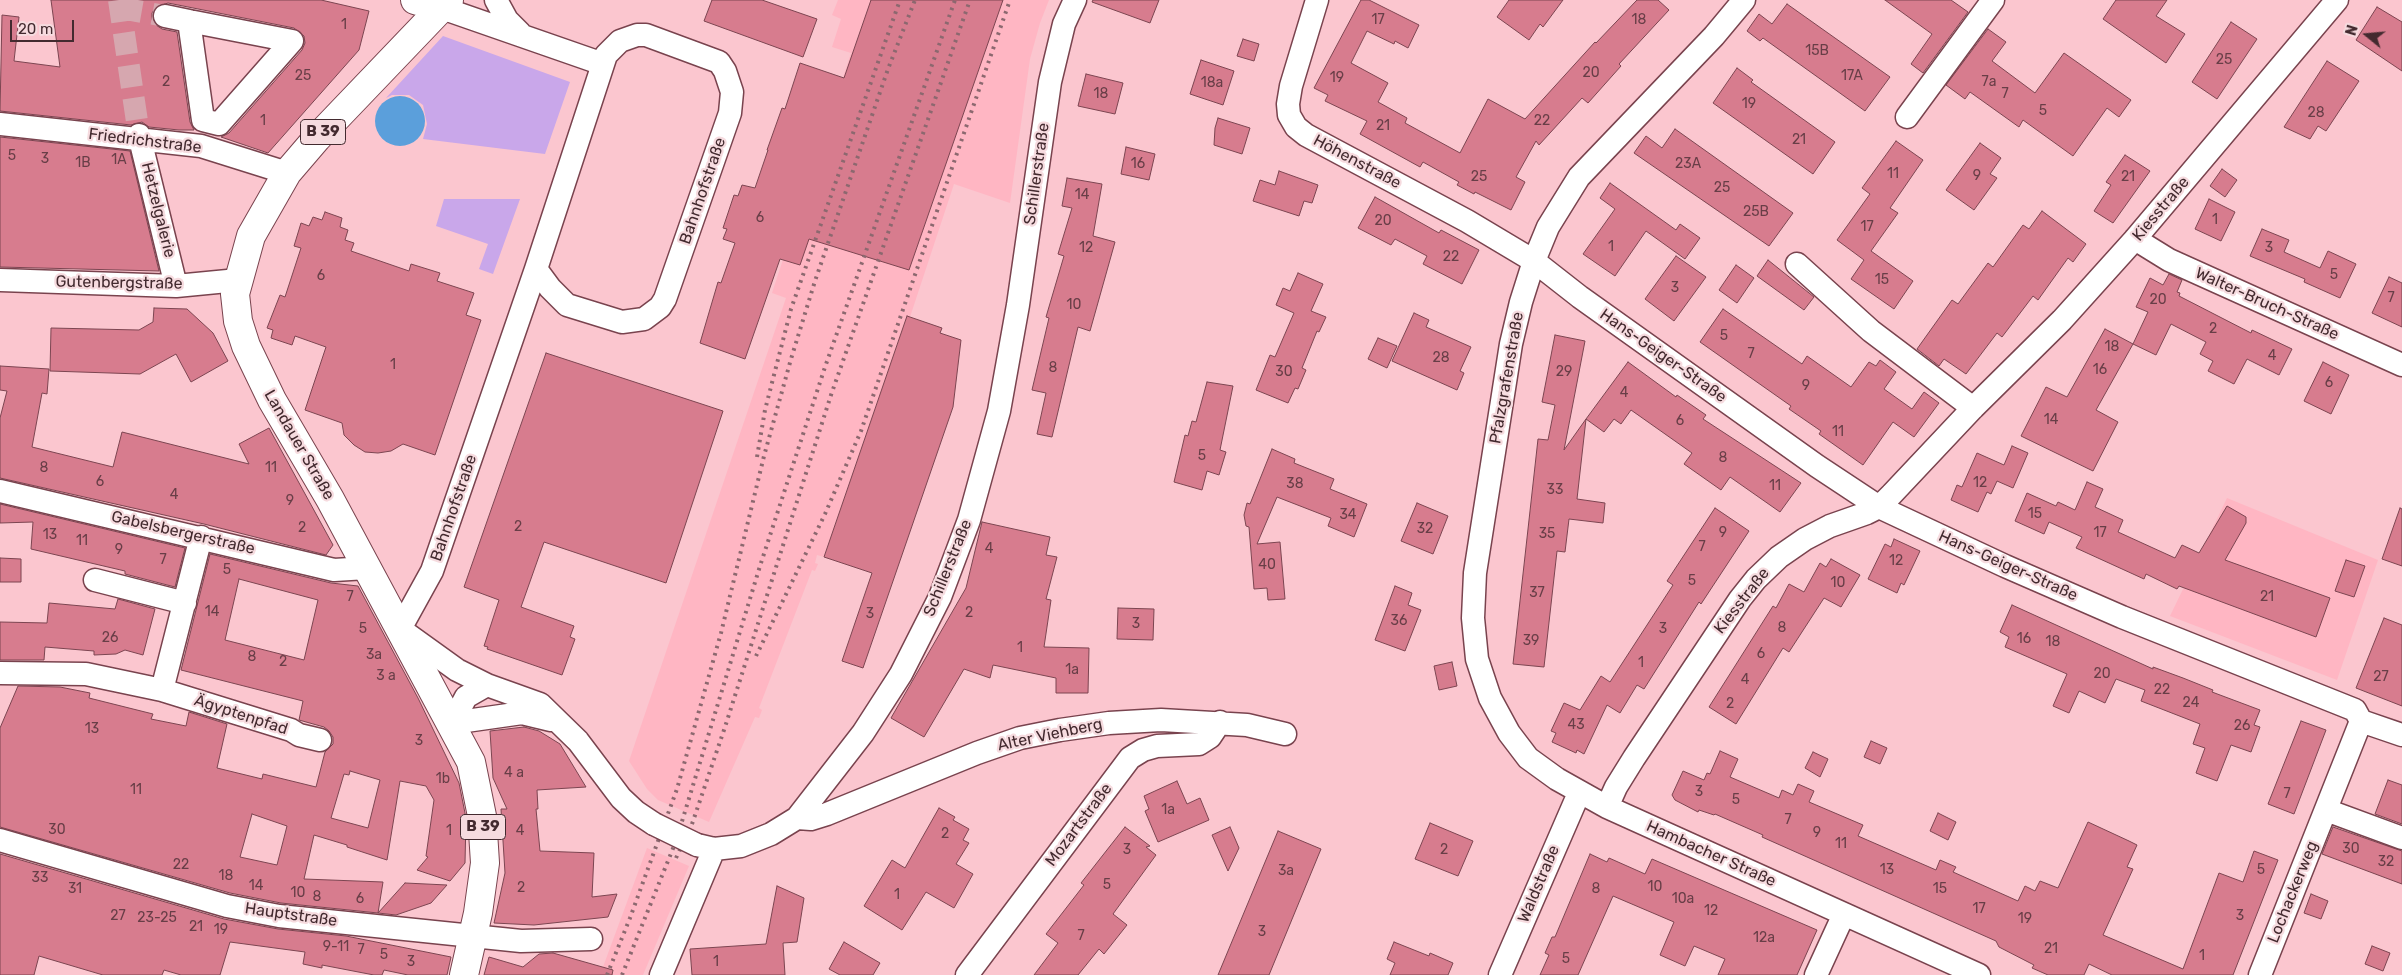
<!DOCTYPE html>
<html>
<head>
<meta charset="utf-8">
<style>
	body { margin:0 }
	#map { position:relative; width:2402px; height:975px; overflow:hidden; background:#fbc6cf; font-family:Rubik,sans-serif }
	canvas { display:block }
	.north { position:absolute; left:2342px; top:10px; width:50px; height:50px; -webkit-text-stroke:4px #f6dbdf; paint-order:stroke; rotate:287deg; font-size:14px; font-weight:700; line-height:20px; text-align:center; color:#432a2f }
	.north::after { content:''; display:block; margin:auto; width:18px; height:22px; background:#432a2f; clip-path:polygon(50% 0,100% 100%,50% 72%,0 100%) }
	.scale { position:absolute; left:10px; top:20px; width:64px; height:22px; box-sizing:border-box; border:2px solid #432a2f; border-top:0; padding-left:6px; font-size:15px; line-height:18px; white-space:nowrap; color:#432a2f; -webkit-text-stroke:4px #f6dbdf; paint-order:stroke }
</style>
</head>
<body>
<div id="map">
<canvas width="2402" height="975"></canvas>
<div class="north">N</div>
<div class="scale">20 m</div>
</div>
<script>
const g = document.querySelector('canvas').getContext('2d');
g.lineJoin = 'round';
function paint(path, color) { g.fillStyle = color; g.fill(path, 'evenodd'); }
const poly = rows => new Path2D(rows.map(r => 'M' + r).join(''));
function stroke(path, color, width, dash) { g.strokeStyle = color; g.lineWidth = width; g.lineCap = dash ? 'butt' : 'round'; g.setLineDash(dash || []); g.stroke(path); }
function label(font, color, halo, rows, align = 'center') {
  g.font = font + ' Rubik,sans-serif'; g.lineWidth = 4.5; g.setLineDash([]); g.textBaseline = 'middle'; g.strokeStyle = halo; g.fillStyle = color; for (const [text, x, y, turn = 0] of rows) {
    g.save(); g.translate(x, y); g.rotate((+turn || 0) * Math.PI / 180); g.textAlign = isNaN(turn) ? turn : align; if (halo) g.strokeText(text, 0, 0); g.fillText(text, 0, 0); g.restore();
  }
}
const built = poly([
	[838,0,1049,0,1040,23,1030,59,1010,203,954,184,910,317,907,316,824,557,817,555,815,563,818,564,815,571,812,570,759,708,762,710,759,718,755,717,709,822,658,800,647,789,629,761,786,298,772,293,851,53,832,47,841,19,832,15],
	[2227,498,2378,560,2337,680,2170,616],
	[647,848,689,866,643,975,600,975]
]);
const green = poly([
	[443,36,570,82,545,154,423,139,427,124,423,105,409,95,392,95,386,98],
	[444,199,520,199,493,274,479,269,488,244,436,226]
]);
const water = poly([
	'375 121a25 25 0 1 1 50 0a25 25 0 1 1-50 0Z'
]);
const building = poly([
	[51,0,321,0,369,11,359,50,268,153,221,137,229,133,302,50,305,43,304,36,294,28,168,3,156,7,152,13,152,20,156,25,162,29,177,32,190,122,194,130,179,130,149,127,142,122,131,125,0,111,2,15,19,17,14,61,60,67,51,0],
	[712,0,762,0,817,19,803,57,704,21,712,0],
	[871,0,1003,0,909,270,809,239,800,265,780,259,745,359,700,343,718,282,721,283,735,243,723,239,727,229,723,228,734,195,738,196,742,185,755,188,768,150,767,150,782,108,785,109,800,63,844,78,871,0],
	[1093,0,1159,0,1150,23,1092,2,1093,0],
	[1361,0,1369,0,1419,25,1408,48,1395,41,1394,44,1367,31,1351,63,1388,83,1378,102,1407,118,1405,123,1460,153,1488,99,1525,119,1595,42,1596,43,1637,0,1658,0,1669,10,1619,64,1621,66,1588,103,1582,98,1539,145,1536,141,1516,177,1525,182,1511,210,1475,192,1474,194,1457,185,1459,182,1423,162,1420,167,1360,134,1367,121,1325,101,1328,95,1314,88,1361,0],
	[1509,0,1563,0,1543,27,1540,24,1529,40,1497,17,1509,0],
	[1885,0,1951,0,1968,12,1923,73,1911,64,1932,34,1885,0],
	[2116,0,2167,0,2156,16,2185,34,2166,63,2103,19,2116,0],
	[1787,4,1890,77,1865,111,1763,38,1760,41,1747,31,1759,14,1772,24,1787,4],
	[2377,7,2402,22,2402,71,2356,40,2377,7],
	[2231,22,2257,39,2217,99,2192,82,2231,22],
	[1988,29,2006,42,1992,61,2035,93,2064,53,2131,100,2119,117,2107,108,2073,156,2023,120,2019,127,1970,92,1965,99,1946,85,1988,29],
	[1243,39,1259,44,1254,61,1237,56,1243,39],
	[1201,60,1234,71,1223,105,1190,94,1201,60],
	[2327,61,2359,81,2326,131,2318,126,2310,139,2284,127,2327,61],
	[1737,68,1753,80,1751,82,1835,142,1813,174,1713,103,1737,68],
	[1086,74,1123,83,1115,114,1078,106,1086,74],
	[1218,118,1250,128,1242,154,1214,145,1215,128,1218,118],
	[1675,129,1793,213,1769,246,1634,153,1646,136,1662,148,1675,129],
	[0,137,130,151,159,271,0,267,0,137],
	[1896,141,1923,160,1890,208,1898,213,1871,251,1913,281,1894,309,1851,279,1864,260,1837,240,1870,194,1862,188,1896,141],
	[1980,143,2001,158,1990,174,1997,178,1974,210,1946,190,1980,143],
	[1126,147,1155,154,1149,180,1121,174,1126,147],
	[2125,155,2150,171,2113,223,2094,211,2111,185,2106,182,2125,155],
	[2222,169,2237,180,2225,197,2210,186,2222,169],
	[1279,171,1318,185,1312,203,1304,201,1299,216,1253,201,1260,180,1275,185,1279,171],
	[1067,178,1102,184,1093,236,1115,242,1090,331,1078,327,1052,437,1037,434,1046,393,1032,390,1049,318,1046,317,1064,256,1058,254,1072,208,1062,206,1067,178],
	[1610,183,1676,230,1680,224,1700,238,1685,259,1646,231,1615,276,1583,254,1615,209,1600,198,1610,183],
	[1375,197,1439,233,1441,230,1479,250,1462,284,1423,264,1427,256,1395,239,1391,245,1358,228,1375,197],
	[2209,199,2235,212,2221,241,2195,229,2209,199],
	[2042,211,2086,244,2073,262,2068,258,2038,300,2033,296,2002,337,1997,333,1966,374,1944,359,1939,366,1917,349,1952,300,1958,304,1988,263,1993,267,2023,225,2029,229,2042,211],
	[325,212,342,218,340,227,348,230,345,240,354,243,351,251,409,271,411,264,440,273,437,281,474,293,466,315,481,320,435,455,403,444,391,451,378,453,365,452,354,445,344,435,342,423,305,410,326,347,295,336,292,345,271,338,273,330,267,328,280,295,285,297,301,248,294,246,301,223,309,226,313,217,322,220,325,212],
	[2262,229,2289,240,2284,252,2320,268,2328,251,2356,264,2340,298,2304,282,2305,279,2250,256,2262,229],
	[1676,256,1706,277,1674,321,1645,299,1676,256],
	[1768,260,1814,297,1804,310,1757,276,1768,260],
	[1736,265,1754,278,1737,303,1719,290,1736,265],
	[1298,273,1323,284,1311,311,1326,317,1319,332,1317,331,1302,368,1306,370,1298,389,1295,388,1288,403,1256,390,1270,355,1275,357,1294,313,1276,305,1283,288,1290,291,1298,273],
	[2169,274,2182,280,2177,292,2180,293,2179,296,2251,333,2252,330,2292,349,2279,375,2247,359,2234,384,2208,371,2213,361,2200,354,2206,342,2171,324,2156,355,2133,344,2148,312,2136,307,2150,278,2163,285,2169,274],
	[2389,277,2402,283,2402,327,2372,313,2389,277],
	[154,308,187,309,213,333,228,361,191,382,176,354,140,374,50,371,51,328,139,330,153,322,154,308],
	[1723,309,1802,364,1807,356,1851,387,1869,362,1876,366,1880,360,1896,372,1884,389,1912,409,1924,392,1939,403,1914,437,1893,422,1863,465,1819,434,1821,431,1789,409,1791,406,1700,342,1723,309],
	[1414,313,1429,320,1426,327,1471,347,1460,371,1464,373,1457,390,1392,361,1414,313],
	[907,316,942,328,940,333,961,340,953,407,863,668,842,661,872,573,824,557,907,316],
	[2105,329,2133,344,2096,410,2118,422,2093,471,2021,436,2046,387,2067,397,2105,329],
	[1555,335,1585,341,1564,450,1586,419,1577,499,1605,503,1603,523,1569,519,1565,552,1557,551,1544,667,1513,664,1538,439,1548,440,1555,405,1542,402,1555,335],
	[1378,338,1397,346,1387,368,1368,359,1378,338],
	[546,353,723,411,666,583,544,542,521,607,574,626,570,637,575,639,562,675,487,649,488,647,484,646,499,600,464,587,546,353],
	[1628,362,1676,397,1677,395,1706,415,1703,419,1801,483,1780,512,1730,477,1721,490,1684,464,1692,453,1631,410,1621,424,1614,419,1604,432,1586,419,1628,362],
	[2323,362,2349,375,2331,414,2304,401,2323,362],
	[0,366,49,369,47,394,42,393,32,447,113,467,122,432,249,464,239,444,269,428,333,545,326,555,204,524,0,478,0,418,7,391,0,390,0,366],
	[1207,382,1233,386,1220,450,1226,452,1219,475,1207,471,1202,490,1174,482,1185,435,1188,436,1192,421,1196,422,1207,382],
	[2012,446,2028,453,2013,488,1997,481,1991,494,1987,492,1978,512,1951,500,1957,485,1962,487,1977,453,2004,465,2012,446],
	[1272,449,1295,459,1294,463,1334,479,1330,489,1367,504,1354,537,1328,526,1331,518,1277,497,1257,544,1280,542,1285,599,1268,600,1267,588,1254,589,1249,527,1246,526,1244,515,1247,503,1250,504,1272,449],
	[2087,482,2103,489,2095,507,2123,520,2118,532,2175,558,2182,545,2199,553,2227,506,2246,517,2246,523,2225,560,2330,598,2316,637,2179,586,2177,589,2146,574,2144,579,2076,548,2082,537,2049,522,2044,534,2015,521,2027,493,2056,506,2058,502,2075,510,2087,482],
	[1417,503,1448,516,1433,554,1401,541,1417,503],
	[0,504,185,548,175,587,125,574,125,571,31,549,33,522,0,523,0,504],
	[1715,508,1749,531,1701,604,1699,602,1644,689,1637,685,1620,713,1607,705,1584,754,1577,750,1576,753,1552,742,1556,733,1551,731,1564,703,1580,710,1601,676,1610,682,1673,585,1667,581,1715,508],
	[2400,508,2402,509,2402,566,2382,559,2400,508],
	[982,522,1050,537,1046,555,1057,557,1046,599,1051,600,1044,647,1089,648,1088,693,1056,693,1056,678,993,665,990,678,964,669,924,737,891,718,966,588,982,522],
	[1894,539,1920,551,1904,585,1901,583,1897,593,1868,579,1885,544,1891,547,1894,539],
	[210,554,331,583,358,586,418,698,459,783,466,818,465,863,450,881,417,870,428,857,426,856,434,800,426,786,400,781,387,860,347,847,347,845,314,835,304,879,383,882,378,913,281,903,230,893,0,827,0,728,18,686,60,687,90,693,89,698,153,714,151,719,186,726,189,712,227,724,217,768,262,779,263,774,316,787,325,752,333,744,333,737,329,731,324,727,299,720,303,701,181,670,210,554],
	[239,579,318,600,304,660,225,640,239,579],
	[350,771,380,780,368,828,331,818,344,774,349,775,350,771],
	[252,814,287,826,277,865,240,857,252,814],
	[0,558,21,559,21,582,0,582,0,558],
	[1831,559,1860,575,1841,607,1824,598,1789,652,1783,648,1736,724,1709,707,1773,606,1776,608,1789,584,1804,592,1820,563,1826,567,1831,559],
	[2346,560,2365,566,2354,597,2335,591,2346,560],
	[1395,586,1412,593,1408,605,1421,610,1405,651,1375,640,1395,586],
	[118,599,155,609,143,655,125,650,116,654,94,655,94,651,45,647,44,660,0,660,0,622,47,623,49,603,115,609,118,599],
	[2012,605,2153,669,2153,667,2183,678,2213,690,2212,692,2260,710,2254,725,2260,727,2251,752,2231,745,2217,781,2196,773,2205,748,2193,744,2200,724,2141,701,2145,690,2116,679,2105,703,2079,691,2069,713,2053,706,2067,674,2005,647,2009,637,2000,632,2012,605],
	[1118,608,1154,609,1153,640,1117,639,1118,608],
	[2384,618,2402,625,2402,706,2356,688,2384,618],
	[1452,662,1457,686,1439,690,1434,666,1452,662],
	[2301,721,2326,730,2294,814,2268,804,2301,721],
	[524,727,539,731,560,744,586,787,537,790,538,809,536,809,540,851,594,853,592,897,617,894,608,917,534,925,494,923,505,873,501,809,507,809,493,778,490,731,524,727],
	[1871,741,1887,748,1880,764,1864,757,1871,741],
	[1720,751,1738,759,1730,777,1779,798,1782,790,1793,795,1798,784,1814,791,1809,802,1863,825,1858,836,1936,870,1940,860,1956,867,1953,872,2018,901,2025,886,2035,891,2040,881,2058,888,2088,822,2129,841,2137,845,2127,867,2133,869,2103,935,2183,969,2219,873,2243,882,2254,851,2278,860,2233,975,2112,975,2089,964,2084,975,2048,975,2032,968,2034,965,1999,947,1996,941,1762,837,1763,835,1715,814,1714,815,1699,810,1698,812,1675,800,1672,795,1683,771,1704,780,1707,773,1710,774,1720,751],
	[1813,752,1828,759,1820,777,1805,768,1813,752],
	[2388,780,2402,785,2402,824,2375,814,2388,780],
	[1177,781,1187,804,1200,798,1209,820,1158,842,1145,811,1149,809,1144,796,1177,781],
	[939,808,955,817,953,820,969,829,963,840,969,843,956,864,973,874,954,908,926,892,902,930,864,906,892,860,905,868,939,808],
	[1938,813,1956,822,1948,840,1930,831,1938,813],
	[1430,823,1473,841,1458,876,1415,859,1430,823],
	[1125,827,1150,846,1146,847,1156,855,1113,914,1127,925,1104,954,1099,949,1078,975,1034,975,1058,943,1046,934,1084,885,1081,883,1125,827],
	[1230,827,1239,848,1228,871,1212,835,1230,827],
	[2333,827,2402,851,2402,884,2322,854,2333,827],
	[1278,831,1321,849,1269,975,1218,975,1278,831],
	[0,854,224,919,278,929,346,936,451,957,447,975,408,975,384,970,382,975,374,975,322,965,322,968,303,964,305,952,230,942,220,975,181,975,164,970,162,975,103,975,39,956,34,975,0,975,0,854],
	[1590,854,1607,862,1609,858,1645,874,1652,859,1817,930,1797,975,1718,975,1725,959,1694,946,1685,966,1660,955,1674,922,1613,896,1578,975,1540,975,1549,955,1545,953,1552,937,1555,937,1590,854],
	[405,883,447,885,431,903,396,915,378,913,405,883],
	[777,886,804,898,797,942,783,943,785,975,692,975,690,949,766,944,777,886],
	[2311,894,2328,901,2321,919,2304,913,2311,894],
	[844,942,880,963,873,975,840,975,829,969,844,942],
	[1394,942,1429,956,1430,953,1453,963,1448,975,1390,975,1395,963,1387,959,1394,942],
	[2372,946,2390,953,2383,971,2365,964,2372,946],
	[553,953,613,970,612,975,484,975,489,957,523,967,539,954,553,953]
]);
const minorTunnel = poly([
	[119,0,139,135],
	[120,8,165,16]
]);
const minor = poly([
	[496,0,507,20,520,33],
	[1317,0,1291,86,1288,104,1289,115,1296,127,1306,135,1467,221,1534,261,1580,297,1817,466,1879,507,2005,566,2122,617,2355,710,2361,721,2260,975],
	[1744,0,1714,36,1579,177,1548,227,1534,261,1521,302,1511,344,1475,573,1473,618,1477,659,1490,698,1509,733,1528,758,1557,779,1607,807,1979,975],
	[442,8,603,64],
	[165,16,189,21],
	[189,21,292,41,219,124,203,120,189,21],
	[1907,117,1993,0],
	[0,124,201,146,287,173],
	[139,135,176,286],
	[2135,239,2169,260,2402,365],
	[1797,264,1871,331,1973,408],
	[536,269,550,288,567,305,622,322,644,319,660,307,665,299,730,113,732,92,725,71,719,62,646,35,637,35,620,41,606,55,536,269,432,571,400,629,457,670,487,685,540,704,578,741,621,798,636,812,654,824],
	[0,280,176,286,238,280],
	[0,491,334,570,367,568],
	[95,580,185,603],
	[0,673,86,674,162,690,291,730,299,735,320,740],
	[162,690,201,537],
	[2361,721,2402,735],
	[452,723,522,713,551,720],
	[452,723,466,697,487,685],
	[1607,807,1616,787,1634,758,1740,599,1756,579,1779,557,1805,539,1830,526,1867,513,1879,507,1892,494,1973,408,2062,320,2135,239,2337,0],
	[2326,810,2402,838],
	[797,818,811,819,827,814,977,753,1020,738,1060,730,1109,723,1161,720,1247,725,1285,734],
	[0,840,227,906,279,916,521,941,591,939],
	[697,845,714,849,741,846,771,834,797,818,863,733,901,674,940,597,969,520,999,411,1018,305,1050,82,1064,24,1075,0],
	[661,975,714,849],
	[967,975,1130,758,1143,750,1157,746,1199,744,1210,737,1220,722],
	[1500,975,1579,793],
	[1816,975,1844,914]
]);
const major = poly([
	[415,0,442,8],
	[449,0,317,138,287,173,251,236,235,294,238,321,246,346,272,400,330,499,471,762,482,816,485,863,478,913,464,975]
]);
const rail = poly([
	[757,457,765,410,791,309,900,0],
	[756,656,825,514,861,431,1010,0],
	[676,858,691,827,725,727,831,395,970,0],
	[607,975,630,918,677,789,721,633,764,456,791,359,815,281,888,69,915,0],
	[622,975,676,841,760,566,825,367,955,0]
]);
const minorBridge = poly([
	[654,824,697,845]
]);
const numberNames = [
	["17",1378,20],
	["18",1639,20],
	["1",344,25],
	["15B",1817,51],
	["25",2224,60],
	["20",1591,73],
	["25",303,76],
	["17A",1852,76],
	["19",1337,78],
	["2",166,82],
	["7a",1989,82],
	["18a",1212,83],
	["18",1101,94],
	["7",2005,94],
	["19",1749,104],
	["5",2043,111],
	["28",2316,113],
	["1",263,121],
	["22",1542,121],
	["21",1383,126],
	["21",1799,140],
	["5",12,156],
	["3",45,159],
	["1A",119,160],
	["1B",83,163],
	["16",1138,164],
	["23A",1688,164],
	["11",1893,174],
	["9",1977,176],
	["25",1479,177],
	["21",2128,177],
	["25",1722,188],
	["14",1082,195],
	["25B",1756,212],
	["6",760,218],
	["1",2215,220],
	["20",1383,221],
	["17",1867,227],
	["1",1611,247],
	["12",1086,248],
	["3",2269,248],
	["22",1451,257],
	["5",2334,275],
	["6",321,276],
	["15",1882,280],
	["3",1675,288],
	["7",2391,298],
	["20",2158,300],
	["10",1074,305],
	["2",2213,329],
	["5",1724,336],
	["18",2112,347],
	["7",1751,354],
	["4",2272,356],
	["28",1441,358],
	["1",393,365],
	["8",1053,368],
	["16",2100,370],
	["30",1284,372],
	["29",1564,372],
	["6",2329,383],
	["9",1806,386],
	["4",1624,393],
	["14",2051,420],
	["6",1680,421],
	["11",1838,432],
	["5",1202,456],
	["8",1723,458],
	["8",44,468],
	["11",271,468],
	["6",100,482],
	["12",1980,483],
	["38",1295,484],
	["11",1775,486],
	["33",1555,490],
	["4",174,495],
	["9",290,501],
	["15",2035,514],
	["34",1348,515],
	["2",518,527],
	["2",302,528],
	["32",1425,529],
	["9",1723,533],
	["17",2100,533],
	["35",1547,534],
	["13",50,535],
	["11",82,541],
	["7",1702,547],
	["4",989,549],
	["9",119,550],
	["7",163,560],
	["12",1896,561],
	["40",1267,565],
	["5",227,570],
	["5",1692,581],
	["10",1838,583],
	["37",1537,593],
	["7",350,597],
	["21",2267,597],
	["14",212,612],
	["2",969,613],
	["3",870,614],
	["36",1399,621],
	["3",1136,624],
	["8",1782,628],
	["5",363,629],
	["3",1663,629],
	["26",110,638],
	["16",2024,639],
	["39",1531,641],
	["18",2053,642],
	["1",1020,648],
	["6",1761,654],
	["3a",374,655],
	["8",252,657],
	["2",283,662],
	["1",1641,663],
	["1a",1072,670],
	["20",2102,674],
	["3 a",386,676],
	["27",2381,677],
	["4",1745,680],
	["22",2162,690],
	["24",2191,703],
	["2",1730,704],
	["43",1576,725],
	["26",2242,726],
	["13",92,729],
	["3",419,741],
	["4 a",514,773],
	["1b",443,779],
	["11",136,790],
	["3",1699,792],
	["7",2287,794],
	["5",1736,800],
	["1a",1168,810],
	["7",1788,820],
	["30",57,830],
	["1",449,831],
	["4",520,831],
	["9",1817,833],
	["2",945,834],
	["11",1841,844],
	["30",2351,849],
	["3",1127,850],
	["2",1444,850],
	["32",2386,862],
	["22",181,865],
	["13",1887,870],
	["5",2261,870],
	["3a",1286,871],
	["18",226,876],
	["33",40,878],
	["5",1107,885],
	["14",256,886],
	["10",1655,887],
	["2",521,888],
	["31",75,889],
	["8",1596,889],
	["15",1940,889],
	["10",298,893],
	["1",897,895],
	["8",317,897],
	["6",360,899],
	["10a",1683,899],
	["17",1979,909],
	["12",1711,911],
	["27",118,916],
	["3",2240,916],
	["23-25",157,918],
	["19",2025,919],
	["21",196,927],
	["19",221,930],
	["3",1262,932],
	["7",1081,936],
	["12a",1764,938],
	["9-11",336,947],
	["21",2051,949],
	["7",361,950],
	["5",384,955],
	["1",2202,956],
	["5",1566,959],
	["3",411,962],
	["1",716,962]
];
const shields = [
	[323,132,45],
	[483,827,45]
];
const shieldNames = [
	["B 39",323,132],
	["B 39",483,827]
];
const streetNames = [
	["Friedrichstraße",145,141,7],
	["Höhenstraße",1357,162,28],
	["Schillerstraße",1037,174,-82],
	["Bahnhofstraße",703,191,-71],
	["Kiesstraße",2161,209,-50],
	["Hetzelgalerie",158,210,76],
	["Gutenbergstraße",119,283,1],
	["Walter-Bruch-Straße",2267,304,24],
	["Hans-Geiger-Straße",1663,356,35],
	["Pfalzgrafenstraße",1507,378,-80],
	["Landauer Straße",299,445,60],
	["Bahnhofstraße",454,508,-71],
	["Gabelsbergerstraße",183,533,13],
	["Hans-Geiger-Straße",2008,566,24],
	["Schillerstraße",948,568,-68],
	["Kiesstraße",1742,601,-52],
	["Ägyptenpfad",241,715,18],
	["Alter Viehberg",1050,735,-12],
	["Mozartstraße",1079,825,-53],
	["Hambacher Straße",1711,854,24],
	["Waldstraße",1539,884,-67],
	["Lochackerweg",2293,892,-68],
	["Hauptstraße",291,915,8]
];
paint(built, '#ffb6c3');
paint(green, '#c9a7ea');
paint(water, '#5b9fdb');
paint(building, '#d77c8e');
stroke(building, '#7c4551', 1);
stroke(minorTunnel, '#d6a7af', 22, [22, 11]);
stroke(minor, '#79434e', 25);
stroke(major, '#79434e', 30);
stroke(minor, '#fff', 22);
stroke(major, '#fff', 28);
stroke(rail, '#8c686f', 4, [2.5, 5]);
stroke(minorBridge, '#79434e', 25, []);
stroke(minorBridge, '#fff', 22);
label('14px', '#683e47', null, numberNames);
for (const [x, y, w] of shields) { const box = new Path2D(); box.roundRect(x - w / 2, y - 12.5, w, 25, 4); g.fillStyle = '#f6dbdf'; g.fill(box); stroke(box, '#432a2f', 1); }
label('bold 15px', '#432a2f', null, shieldNames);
label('16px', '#432a2f', '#f6dbdf', streetNames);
</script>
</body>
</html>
